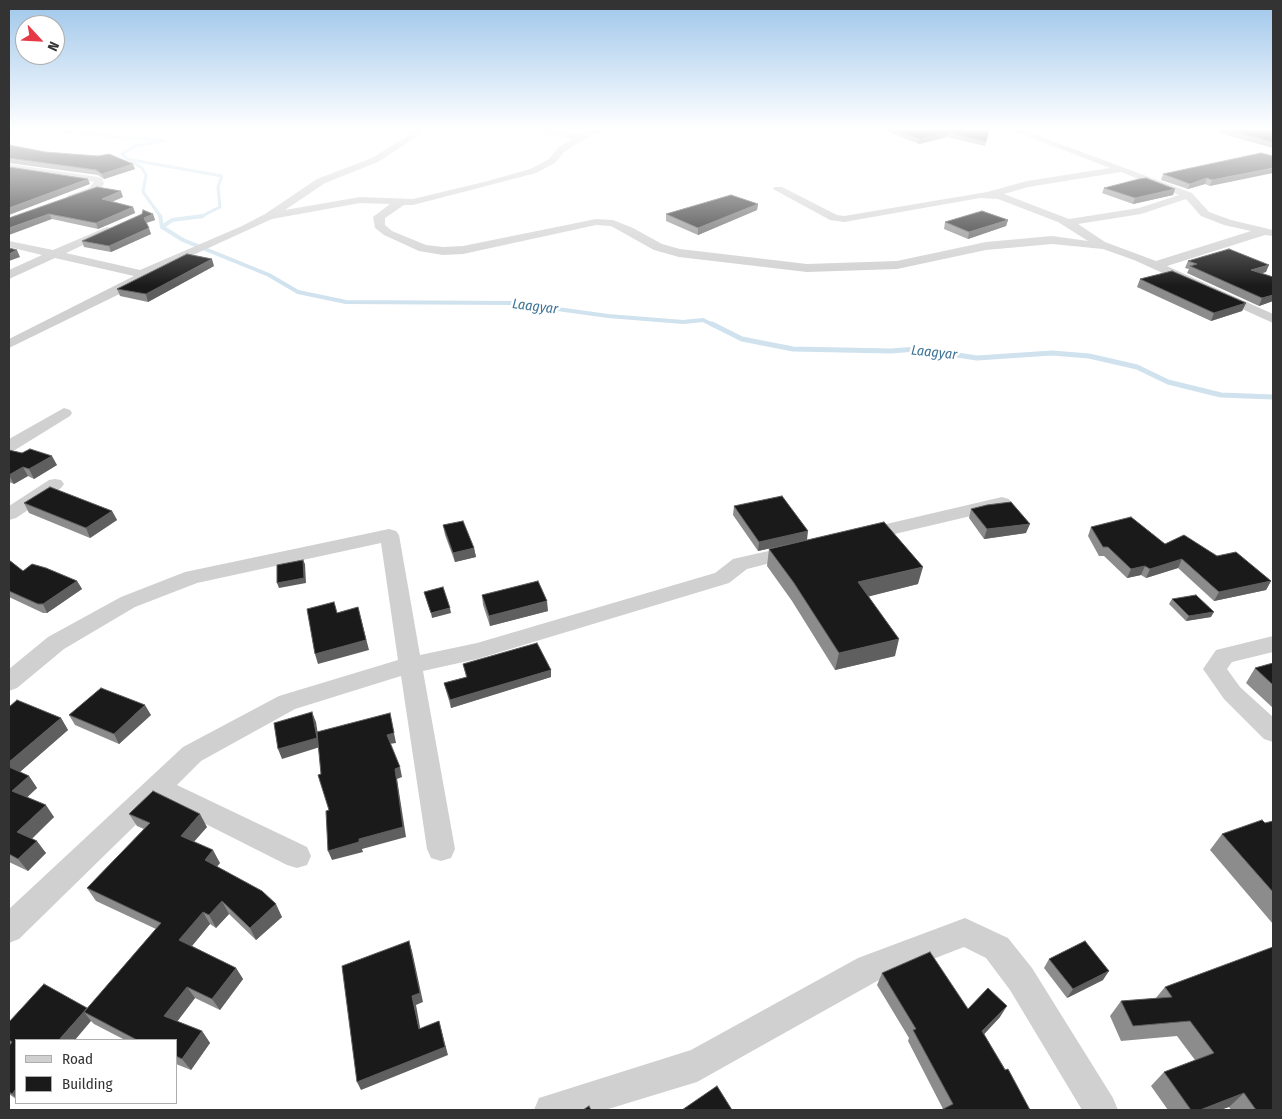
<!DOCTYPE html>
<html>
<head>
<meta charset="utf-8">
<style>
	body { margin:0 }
	#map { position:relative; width:1282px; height:1119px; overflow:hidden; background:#fff; font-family:"Fira Sans Condensed",sans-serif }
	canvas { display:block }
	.frame { position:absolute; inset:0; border:10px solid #333; pointer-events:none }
	.legend { position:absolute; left:15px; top:1039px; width:162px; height:65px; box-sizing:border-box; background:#fff; border:1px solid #adadad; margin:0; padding:6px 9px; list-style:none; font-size:15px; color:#333 }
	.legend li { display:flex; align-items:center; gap:10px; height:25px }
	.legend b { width:25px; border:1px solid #adadad }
	.north { position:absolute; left:15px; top:15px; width:50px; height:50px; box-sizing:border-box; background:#fff; border:1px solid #adadad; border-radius:50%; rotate:115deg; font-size:14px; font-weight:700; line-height:20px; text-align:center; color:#333 }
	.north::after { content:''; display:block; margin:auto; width:18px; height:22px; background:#e63946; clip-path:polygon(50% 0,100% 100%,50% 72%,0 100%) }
</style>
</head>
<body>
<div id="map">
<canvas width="1282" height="1119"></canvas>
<div class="frame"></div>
<ul class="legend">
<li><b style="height:6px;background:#d0d0d0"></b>Road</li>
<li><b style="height:14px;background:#1a1a1a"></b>Building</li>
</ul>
<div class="north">N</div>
</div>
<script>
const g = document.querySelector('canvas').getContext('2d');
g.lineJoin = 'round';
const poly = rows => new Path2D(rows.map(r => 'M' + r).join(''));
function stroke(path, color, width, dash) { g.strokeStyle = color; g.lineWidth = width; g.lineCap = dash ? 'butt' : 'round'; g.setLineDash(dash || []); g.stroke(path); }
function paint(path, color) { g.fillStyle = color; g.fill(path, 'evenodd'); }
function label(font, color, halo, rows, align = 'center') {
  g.font = font + ' "Fira Sans Condensed",sans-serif'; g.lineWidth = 5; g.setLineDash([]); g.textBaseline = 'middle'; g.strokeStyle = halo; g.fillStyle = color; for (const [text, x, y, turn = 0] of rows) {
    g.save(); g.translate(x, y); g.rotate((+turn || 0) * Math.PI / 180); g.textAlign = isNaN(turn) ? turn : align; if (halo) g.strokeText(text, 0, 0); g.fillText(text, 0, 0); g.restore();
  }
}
const streamFar2 = poly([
	[44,130,163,141,135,146,122,154,127,159,222,176,218,187,220,207,200,217],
	[132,162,142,168,146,175,143,192,161,217]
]);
const streamFar1 = poly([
	[160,216,162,227],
	[203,216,172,220,162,227,183,240,269,275,298,292,346,302,514,303,608,316,683,322,703,320,715,326]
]);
const stream = poly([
	[712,324,742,339,793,349,891,351,917,349,977,358,1052,353,1089,356,1137,367,1168,382,1221,395,1273,397]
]);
const minor = poly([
	[417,130,427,130,378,162,325,183,285,210,360,197,413,199,488,181,530,169,549,159,558,148,572,139,539,130,554,130,579,135,593,130,605,130,583,140,564,152,555,163,536,173,413,205,404,205,385,218,385,225,392,231,426,245,443,247,463,246,596,219,613,220,633,228,662,244,680,249,807,264,897,261,986,242,1052,236,1088,241,1058,222,998,199,980,198,844,222,830,220,773,189,774,187,782,187,837,215,844,216,987,192,1027,181,1110,168,1011,130,1023,130,1192,193,1209,212,1231,220,1273,230,1273,236,1265,235,1167,266,1273,314,1273,323,1134,260,1103,249,1052,244,986,250,897,269,807,272,679,257,654,250,611,226,596,225,463,254,443,255,419,251,384,235,375,228,373,217,390,204,360,203,272,219,147,276,140,284,9,348,9,339,134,276,55,258,9,279,9,270,42,255,9,247,9,241,53,250,107,227,111,228,111,232,66,253,140,270,242,226,265,214,317,179,372,158,417,130],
	[1121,172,1179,195,1139,208,1069,219,1004,194,1028,187,1121,172],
	[1186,199,1201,216,1224,225,1251,231,1156,261,1105,242,1078,224,1141,214,1186,199],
	[9,164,98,177,102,178,104,184,97,192,71,201,67,200,67,196,89,188,94,182,9,170,9,164],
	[64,408,70,410,72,413,70,416,15,450,9,451,9,439,64,408],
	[55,479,61,480,64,484,61,488,16,518,9,520,9,506,49,480,55,479],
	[1002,497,1009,499,1011,503,1009,507,865,541,858,539,855,535,858,531,865,529,1002,497],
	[389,529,396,531,399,535,420,655,477,643,715,573,733,559,795,545,802,547,805,551,802,555,747,569,729,583,477,659,423,671,455,849,451,858,441,861,431,858,427,849,401,676,295,709,201,761,177,785,307,847,311,856,307,865,297,868,287,865,160,801,19,939,9,943,9,909,183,747,279,696,398,660,381,543,197,583,135,607,64,649,17,688,9,691,9,669,48,637,121,597,185,572,389,529],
	[1273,636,1273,652,1232,662,1227,669,1240,687,1273,717,1273,742,1264,739,1224,699,1203,669,1216,650,1273,636],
	[965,918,1008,938,1032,968,1113,1098,1118,1110,1082,1110,1010,990,986,958,964,947,879,980,697,1082,605,1110,534,1110,539,1098,691,1050,858,958,965,918]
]);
const wall = poly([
	[884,130,986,130,989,131,985,146,947,137,919,144],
	[1220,130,1273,130,1273,148,1219,133],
	[9,145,135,169,104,179,98,175,9,163],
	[1261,153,1210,186,1205,184,1188,189,1161,180,1163,174],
	[1104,188,1175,189,1173,195,1133,204,1102,193],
	[123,197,112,202,133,207,135,213,98,229,52,219,9,218],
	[758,204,757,210,698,235,666,221,666,214],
	[153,214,155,220,146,223,151,234,111,252,84,247,82,241],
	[1008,220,1006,226,968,239,944,229,945,222],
	[1188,261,1266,272,1262,273,1273,277,1273,301,1259,306,1187,273,1189,269,1185,268],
	[214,266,148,302,120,296,117,289],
	[1140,279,1246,303,1242,311,1211,321,1137,287],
	[9,450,57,465,34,479,28,476,14,484,9,482],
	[24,503,112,511,117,520,90,538,29,513],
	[734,506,807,540,758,551,733,515],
	[971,509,1026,533,984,539,969,518],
	[443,525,474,548,476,557,455,562,445,535],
	[1091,527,1217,556,1271,581,1266,590,1214,601,1178,568,1146,578,1141,575,1127,578,1104,556,1099,556,1088,536],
	[769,549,918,584,869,596,895,656,835,670,792,601,767,566],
	[9,560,23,571,77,581,82,589,47,613,43,613,9,597],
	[482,595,548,611,490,626,483,605],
	[1172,599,1211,617,1186,621,1169,604],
	[1273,663,1273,708,1246,683,1255,668],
	[463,664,551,670,551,677,451,708,444,683,466,677],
	[9,707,61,718,68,730,20,772,29,776,37,788,27,797,54,817,32,839,46,853,28,871,9,862],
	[69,715,151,715,119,744,75,725],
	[129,814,207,827,194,842,220,863,217,867,282,917,256,940,229,914,216,928,210,924,192,946,236,968,243,979,220,1010,195,998,177,1022,202,1031,210,1043,191,1070,176,1064,176,1040,125,1040,94,1024,91,1021,16,1040,16,1099,9,1094,9,1046,10,1044,9,1043,9,1022,88,1008,156,929,96,901,87,888,144,829,137,826],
	[1273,821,1273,924,1210,850,1222,834],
	[1049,959,1103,980,1067,998,1044,968],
	[882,973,968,1009,1000,1017,984,1034,1030,1110,943,1109,908,1041,909,1038,877,985],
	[1165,987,1273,1110,1231,1110,1229,1107,1220,1110,1168,1110,1151,1086,1164,1072,1195,1060,1177,1036,1121,1041,1110,1016,1121,1001,1155,999]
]);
const shadedWall = poly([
	[948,132,947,137,919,144,920,139],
	[133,164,135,169,104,179,102,174],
	[1273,168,1273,173,1210,186,1212,180],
	[1207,178,1205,184,1188,189,1190,184],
	[88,179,90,184,9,215,9,208],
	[1175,189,1173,195,1133,204,1135,198],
	[121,191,123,197,104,205,102,199],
	[758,204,757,210,698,235,698,228],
	[133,207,135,213,98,229,96,223],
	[49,214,52,219,9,235,9,228],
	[153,214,155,220,146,223,144,218],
	[1008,220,1006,226,968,239,969,232],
	[149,228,151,234,111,252,109,246],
	[17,250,20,257,9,261,9,254],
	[212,259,214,266,148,302,146,294],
	[1269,265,1266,272,1248,277,1251,270],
	[1273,295,1273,301,1259,306,1262,298],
	[1246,303,1242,311,1211,321,1214,313],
	[52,456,57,465,34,479,29,469],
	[23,467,28,476,14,484,9,475],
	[112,511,117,520,90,538,86,528],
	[1030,524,1026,533,984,539,987,529],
	[808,531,807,540,758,551,759,542],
	[474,548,476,557,455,562,453,553],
	[1182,559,1178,568,1146,578,1150,569],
	[303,560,305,564,306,583,279,588,277,583],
	[1145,566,1141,575,1127,578,1131,569],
	[923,567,918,584,855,600,858,582],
	[77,581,82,589,47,613,43,604],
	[1271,581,1266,590,1214,601,1219,592],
	[547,601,548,611,490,626,489,616],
	[358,607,369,650,318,664,315,654],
	[450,608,451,613,432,618,431,613],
	[1214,612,1211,617,1186,621,1189,616],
	[899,639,895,656,835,670,839,653],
	[551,670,551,677,451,708,450,700],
	[145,705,151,715,119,744,114,734],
	[312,712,316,722,320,747,282,759,278,749],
	[390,713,396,743,389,744,387,735],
	[61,718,68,730,14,777,9,771,9,762],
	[400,767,402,777,397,779,406,837,362,849,363,852,332,860,328,851,359,839,395,769],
	[29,776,37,788,21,803,12,791],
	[46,805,54,817,26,844,17,832],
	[200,814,207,827,188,848,181,836],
	[37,841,46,853,28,871,18,859],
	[213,850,220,863,211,872,205,860],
	[222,901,229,914,216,928,209,915],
	[276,904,282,917,256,940,250,928],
	[203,912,210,924,187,952,179,940],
	[409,941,412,951,423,1002,416,1005,422,1038,419,1029,412,996],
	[236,968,243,979,220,1010,212,999],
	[1109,971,1103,980,1067,998,1073,989],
	[187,987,195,998,172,1028,164,1016],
	[1007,1006,1000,1017,976,1043,982,1031],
	[87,1008,84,1012,91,1021,75,1040,59,1040],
	[439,1021,448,1055,361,1090,357,1082],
	[202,1031,210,1043,191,1070,182,1059],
	[16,1089,16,1098,12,1094],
	[1244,1093,1229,1107,1220,1110,1200,1110]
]);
const building = poly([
	[896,130,986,130,989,131,986,142,948,132,920,139,896,130],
	[1228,130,1273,130,1273,142,1228,130],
	[9,145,45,152,98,156,109,154,133,164,102,174,96,170,9,158,9,145],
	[1261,153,1273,156,1273,168,1212,180,1207,178,1190,184,1163,174,1261,153],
	[9,167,88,179,9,208,9,167],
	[1146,178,1175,189,1135,198,1104,188,1139,179,1146,178],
	[97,187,121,191,102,199,133,207,96,223,49,214,9,228,9,218,97,187],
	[731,195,758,204,698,228,666,214,731,195],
	[143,210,153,214,144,218,149,228,109,246,82,241,142,214,143,210],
	[982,211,1008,220,969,232,945,222,982,211],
	[9,248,17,250,9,254,9,248],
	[1229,249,1269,265,1251,270,1273,277,1273,295,1262,298,1190,266,1197,264,1188,261,1229,249],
	[187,254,212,259,146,294,117,289,187,254],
	[1172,271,1246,303,1214,313,1140,279,1172,271],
	[30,449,52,456,29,469,23,467,9,475,9,450,22,453,30,449],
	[50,487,112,511,86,528,24,503,50,487],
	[782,496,808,531,759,542,734,506,782,496],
	[1011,502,1030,524,987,529,971,509,987,505,1011,502],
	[1131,517,1165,544,1184,535,1217,556,1236,552,1271,581,1219,592,1182,559,1150,569,1145,566,1131,569,1108,547,1103,547,1091,527,1131,517],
	[463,521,474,548,453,553,443,525,463,521],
	[884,522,923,567,858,582,899,639,839,653,794,583,769,549,884,522],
	[9,560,23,571,32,564,46,568,77,581,43,604,38,604,9,591,9,560],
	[303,560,304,578,277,583,277,565,303,560],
	[538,581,547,601,489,616,482,595,538,581],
	[443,587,450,608,431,613,424,592,443,587],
	[1196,595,1214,612,1189,616,1172,599,1196,595],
	[334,602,337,613,358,607,366,640,315,654,307,609,334,602],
	[537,643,551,670,450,700,444,683,467,677,463,664,537,643],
	[1273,663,1273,685,1255,668,1273,663],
	[101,688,145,705,114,734,69,715,101,688],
	[17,700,61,718,9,762,9,707,17,700],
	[312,712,317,738,278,749,274,723,312,712],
	[390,713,394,733,387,735,400,767,395,769,403,827,359,839,359,842,328,851,326,811,329,810,318,775,321,774,317,732,390,713],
	[9,767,29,776,12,791,46,805,17,832,37,841,18,859,9,854,9,767],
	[153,791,200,814,181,836,213,850,205,860,262,891,276,904,250,928,222,901,209,915,203,912,179,940,236,968,212,999,187,987,164,1016,202,1031,182,1059,176,1056,176,1040,137,1040,84,1012,161,923,87,888,150,823,129,814,153,791],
	[1262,820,1265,823,1273,821,1273,892,1222,834,1262,820],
	[409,941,420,993,412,996,419,1029,439,1021,445,1047,357,1082,342,966,409,941],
	[1085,941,1109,971,1073,989,1049,959,1085,941],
	[1273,947,1273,1110,1256,1110,1244,1093,1200,1110,1191,1110,1164,1072,1214,1053,1190,1021,1133,1026,1121,1001,1172,997,1165,987,1273,947],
	[930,952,968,1009,988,988,1007,1006,982,1031,1005,1070,1008,1069,1030,1110,941,1110,953,1104,913,1030,916,1029,882,973,930,952],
	[44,984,87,1008,59,1040,16,1040,16,1089,12,1094,9,1092,9,1046,12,1042,9,1040,9,1022,44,984],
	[717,1086,732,1110,682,1110,717,1086],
	[589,1106,591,1110,583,1110,589,1106]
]);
const farWaternames = [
	["Laagyar",535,307,7],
	["Laagyar",934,353,6]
];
stroke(streamFar2, '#cfe2ee', 3);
stroke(streamFar1, '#cfe2ee', 4);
stroke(stream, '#cfe2ee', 5);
paint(minor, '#d0d0d0');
paint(wall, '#8c8c8c');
paint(shadedWall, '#5f5f5f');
paint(building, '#1a1a1a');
stroke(building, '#5f5f5f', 1);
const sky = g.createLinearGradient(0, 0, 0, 286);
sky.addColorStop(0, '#9ec6ea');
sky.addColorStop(0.45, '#fff');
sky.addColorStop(1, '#ffffff00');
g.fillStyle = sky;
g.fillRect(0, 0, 1282, 286);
label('italic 14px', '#3f7597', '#fff', farWaternames);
</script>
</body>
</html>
